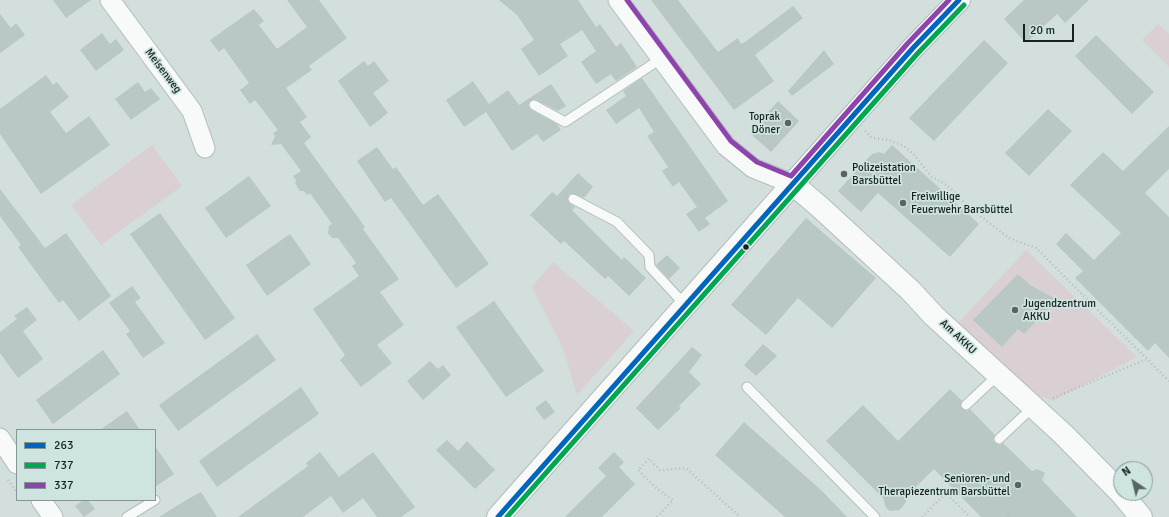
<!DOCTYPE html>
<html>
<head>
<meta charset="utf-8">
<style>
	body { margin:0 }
	#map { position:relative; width:1169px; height:517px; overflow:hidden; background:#d2dfdd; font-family:Signika,sans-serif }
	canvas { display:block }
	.legend { position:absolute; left:16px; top:429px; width:140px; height:72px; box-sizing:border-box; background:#cde4e1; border:1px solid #859694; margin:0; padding:5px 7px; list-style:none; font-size:12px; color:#192120 }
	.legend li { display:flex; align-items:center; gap:8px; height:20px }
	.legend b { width:20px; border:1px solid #859694 }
	.north { position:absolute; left:1113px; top:461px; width:40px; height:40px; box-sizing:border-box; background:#cde4e1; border:1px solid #859694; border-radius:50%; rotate:325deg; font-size:11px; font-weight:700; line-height:16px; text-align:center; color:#192120 }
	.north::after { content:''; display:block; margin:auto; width:14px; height:18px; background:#5a6462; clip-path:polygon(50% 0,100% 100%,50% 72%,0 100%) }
	.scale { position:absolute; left:1023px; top:24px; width:51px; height:18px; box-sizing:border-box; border:2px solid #192120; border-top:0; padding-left:5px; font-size:12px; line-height:14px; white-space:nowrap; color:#192120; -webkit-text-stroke:3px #cde4e1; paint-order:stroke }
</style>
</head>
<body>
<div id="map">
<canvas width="1169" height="517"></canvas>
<ul class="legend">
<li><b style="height:5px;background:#0065bd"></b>263</li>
<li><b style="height:5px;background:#00a651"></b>737</li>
<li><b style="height:5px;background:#8e44ad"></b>337</li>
</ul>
<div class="north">N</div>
<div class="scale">20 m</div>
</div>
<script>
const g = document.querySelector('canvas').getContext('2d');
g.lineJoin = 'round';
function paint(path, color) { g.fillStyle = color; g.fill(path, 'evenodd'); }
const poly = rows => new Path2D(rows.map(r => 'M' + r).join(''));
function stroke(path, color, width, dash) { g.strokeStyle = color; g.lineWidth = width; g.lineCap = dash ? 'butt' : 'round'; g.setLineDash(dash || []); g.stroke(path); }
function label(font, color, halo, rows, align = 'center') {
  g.font = font + ' Signika,sans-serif'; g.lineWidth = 3.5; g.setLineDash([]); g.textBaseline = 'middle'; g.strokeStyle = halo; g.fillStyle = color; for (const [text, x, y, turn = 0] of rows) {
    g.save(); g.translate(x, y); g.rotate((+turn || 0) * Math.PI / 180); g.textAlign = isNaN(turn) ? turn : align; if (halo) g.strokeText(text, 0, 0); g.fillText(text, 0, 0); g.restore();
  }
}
const green = poly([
	[1158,24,1169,34,1169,67,1142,40],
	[152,145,182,186,101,245,71,205],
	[1026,250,1137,357,1053,401,1037,395,958,323],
	[553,262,634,331,577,395,563,348,532,287]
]);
const building = poly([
	[53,0,91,0,66,18],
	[287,0,319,0,347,38,309,66,312,70,286,88,307,117,300,122,311,137,304,143,365,227,363,229,399,279,380,292,404,325,377,345,392,363,361,387,340,360,345,355,313,309,359,276,352,266,356,263,338,238,332,238,328,233,329,226,332,224,310,193,307,195,304,191,300,191,295,183,296,180,293,176,301,171,281,144,271,145,275,136,273,133,278,130,255,100,250,104,240,90,249,83,224,48,219,52,210,40,254,9,264,21,259,25,277,49,307,27],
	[499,0,578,0,596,27,600,24,616,47,621,43,637,67,616,81,611,74,596,84,581,62,596,51,582,30,560,44,568,56,539,76,521,49,534,40,517,15],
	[651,0,678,0,718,52,738,38,741,44,745,42,793,6,803,18,755,55,774,81,734,110],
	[1024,0,1089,0,1065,23,1057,14,1026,43,1004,19],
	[0,14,11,28,16,23,25,35,0,53],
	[102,33,110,44,116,39,124,50,96,71,80,50],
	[1096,35,1154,92,1132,114,1075,56],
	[984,40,1008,63,934,141,909,118],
	[824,50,834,64,792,96,788,91],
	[364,61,368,66,374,61,389,81,373,93,388,113,370,127,338,81],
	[46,75,53,85,57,82,69,97,50,112,66,133,89,116,110,145,41,194,0,134,0,109],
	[642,78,728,201,705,218,710,224,699,232,686,214,697,207,679,182,673,187,662,171,668,167,647,136,654,132,639,108,616,124,606,110,626,96,623,91],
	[473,81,489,104,508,90,519,105,551,84,566,106,558,111,534,99,529,102,528,106,531,110,557,124,561,130,543,142,537,134,512,151,486,112,464,127,446,100],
	[138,82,145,92,151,88,160,99,131,120,115,99],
	[778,101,799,121,771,152,750,133],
	[1048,109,1072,131,1029,176,1005,153],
	[1169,126,1169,169,1145,193,1169,217,1169,358,1155,343,1148,351,1075,278,1083,271,1056,244,1066,233,1094,260,1121,233,1070,185,1103,152,1123,171],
	[892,145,979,224,950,257,878,193,861,212,838,191,872,154,879,152,884,154],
	[377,147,393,169,396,167,423,205,438,194,489,264,456,288,391,198,385,202,357,161],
	[578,173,593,187,584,198,575,194,569,194,568,202,575,207,572,210,622,260,624,257,646,278,629,296,608,276,605,279,564,241,561,244,530,215,552,192,557,196],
	[249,176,271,206,226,238,205,208],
	[0,189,45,248,66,233,111,296,79,321,63,300,59,303,18,247,21,245,0,216],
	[160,213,235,318,205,340,130,234],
	[806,218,876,278,832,328,798,298,766,335,731,305],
	[290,234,311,264,267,296,246,265],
	[667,255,680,268,669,279,656,265],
	[1018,274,1030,285,1056,299,1024,334,1018,329,1002,347,973,320],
	[132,286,141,298,135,302,165,343,143,358,126,334,130,331,109,303],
	[494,301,544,371,506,397,456,327],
	[27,307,37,320,23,331,43,359,18,378,0,353,0,332,17,319,14,316],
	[257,334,276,360,178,431,159,405],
	[763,344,777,356,756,376,744,365],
	[692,347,702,355,689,372,701,384,679,406,681,408,658,430,636,408],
	[103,350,120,374,53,424,36,400],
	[430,361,438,369,443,365,451,375,423,400,407,381],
	[301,387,319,414,217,487,199,461],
	[950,389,962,401,960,406,962,409,967,411,970,409,995,435,993,440,995,443,1000,445,1003,443,1032,471,1037,469,1045,473,1042,480,1077,517,981,517,934,469,906,497,906,502,900,510,890,511,886,508,883,498,826,441,863,405,898,441],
	[546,400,555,412,544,420,535,408],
	[127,411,140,430,100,430],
	[744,422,821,490,847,517,785,517,715,455],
	[447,440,458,451,467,441,495,470,475,489,436,450],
	[155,446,174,474,155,487],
	[320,452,339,477,373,452,415,507,401,517,377,517,363,498,343,513,331,496,303,517,238,517,308,466,306,463],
	[614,452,624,462,619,467,635,484,602,517,565,517,606,476,598,468],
	[201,492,217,517,159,517,188,499],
	[83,500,88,500,95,509,84,517,75,506]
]);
const path = poly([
	[865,131,872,138,889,140,904,146,914,155,932,177,947,185,972,210,1009,238,1036,248,1169,381],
	[1053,398,1147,359],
	[8,480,17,492],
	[657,517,673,500,655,487,638,470,649,459,660,470,686,468,740,517],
	[922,517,946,493,970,517],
	[1008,517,1009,516]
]);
const service = poly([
	[534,105,565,122,662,58],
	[573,199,617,222,649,255,650,267,685,305],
	[747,387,875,517],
	[966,405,998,375],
	[999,439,1033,407],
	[127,517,155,500]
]);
const minor = poly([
	[110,0,192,111,205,148],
	[618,0,726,146,753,168,793,184],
	[0,438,17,464],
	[41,500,53,517]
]);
const tertiary = poly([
	[793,184,821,208,911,291,934,316,1063,434,1121,493],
	[1121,493,1141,517],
	[498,517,913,48,959,0]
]);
const bus1 = poly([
	[498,517,913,48,959,0]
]);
const bus2 = poly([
	[507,517,918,53,964,5]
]);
const bus3 = poly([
	[627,0,731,141,757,162,791,176,908,43,949,0]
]);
const markers = [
	[788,123,4,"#5a6462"],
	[844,174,4,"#5a6462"],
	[903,203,4,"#5a6462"],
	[746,247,3.5,"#192120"],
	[1015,310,4,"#5a6462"],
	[1018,485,4,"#5a6462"]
];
const streetNames = [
	["Meisenweg",163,71,53],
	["Am AKKU",958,337,43]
];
const poiNames = [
	["Toprak",780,117,"right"],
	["Döner",780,130,"right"],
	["Polizeistation",852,168],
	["Barsbüttel",852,181],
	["Freiwillige",911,197],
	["Feuerwehr Barsbüttel",911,210],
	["Jugendzentrum",1023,304],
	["AKKU",1023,317],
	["Senioren- und",1010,479,"right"],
	["Therapiezentrum Barsbüttel",1010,492,"right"]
];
paint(green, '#dacfd3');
paint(building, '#b9c7c5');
stroke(service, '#b3bdbb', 11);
stroke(minor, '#b3bdbb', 21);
stroke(tertiary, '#b3bdbb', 24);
stroke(path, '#b8bcbb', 2.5, [1, 3]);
stroke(service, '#f8fafa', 9);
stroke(minor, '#f8fafa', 19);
stroke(tertiary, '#f8fafa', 22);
stroke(bus1, '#0065bd', 5);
stroke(bus2, '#00a651', 5);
stroke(bus3, '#8e44ad', 5);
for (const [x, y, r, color] of markers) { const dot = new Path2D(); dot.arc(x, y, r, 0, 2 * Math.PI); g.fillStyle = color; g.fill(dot); stroke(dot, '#cde4e1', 1.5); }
label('11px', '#192120', '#cde4e1', streetNames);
label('11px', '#192120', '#cde4e1', poiNames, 'left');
</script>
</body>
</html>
